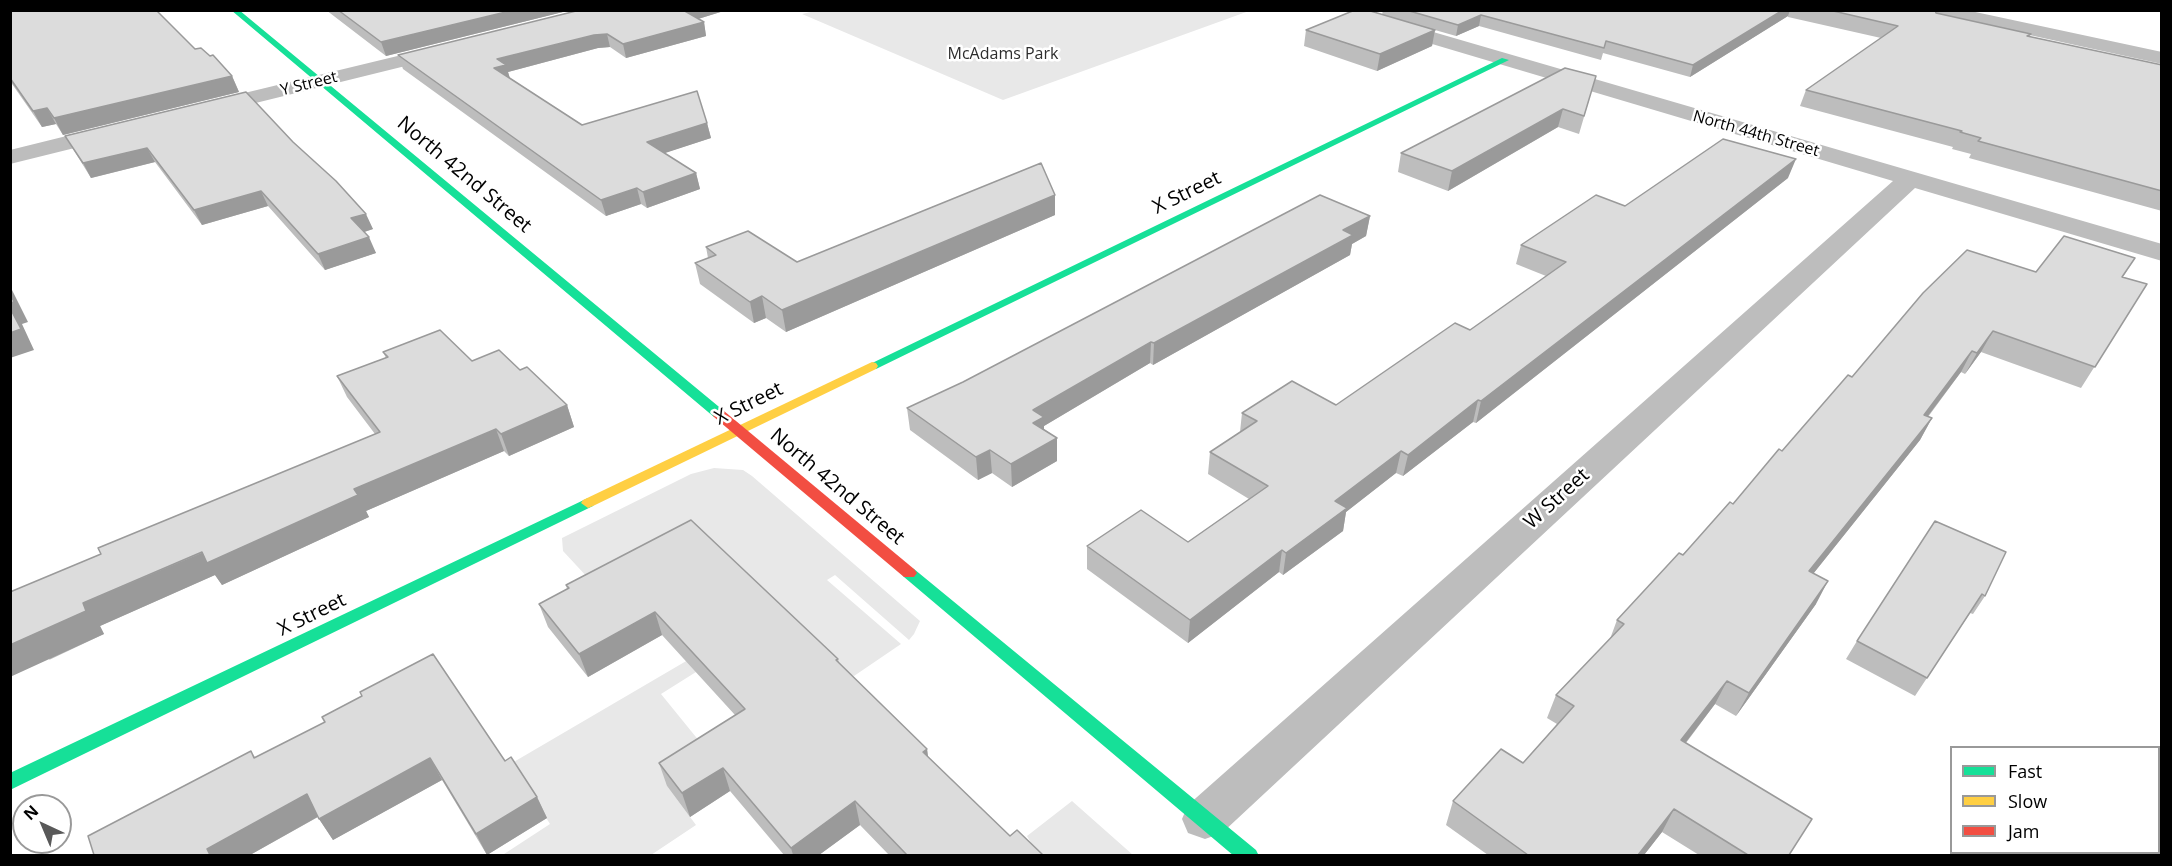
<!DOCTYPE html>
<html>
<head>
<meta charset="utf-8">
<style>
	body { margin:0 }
	#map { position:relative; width:2172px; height:866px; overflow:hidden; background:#fff; font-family:"Open Sans",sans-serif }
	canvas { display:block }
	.frame { position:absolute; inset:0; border:12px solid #000; pointer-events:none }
	.legend { position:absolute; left:1950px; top:746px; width:210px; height:108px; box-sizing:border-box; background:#fff; border:2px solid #999; margin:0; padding:8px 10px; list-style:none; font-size:18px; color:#000 }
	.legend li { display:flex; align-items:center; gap:12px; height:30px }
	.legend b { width:30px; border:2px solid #999 }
	.north { position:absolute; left:12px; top:794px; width:60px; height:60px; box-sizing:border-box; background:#fff; border:2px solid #999; border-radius:50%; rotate:316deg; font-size:16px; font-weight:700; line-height:24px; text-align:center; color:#000 }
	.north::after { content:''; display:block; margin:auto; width:21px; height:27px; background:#595959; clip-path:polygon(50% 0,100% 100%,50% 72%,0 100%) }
</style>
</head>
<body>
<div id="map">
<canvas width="2172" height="866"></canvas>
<div class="frame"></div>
<ul class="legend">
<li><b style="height:8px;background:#16e098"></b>Fast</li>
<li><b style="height:8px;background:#ffcf43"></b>Slow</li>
<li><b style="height:8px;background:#f24e42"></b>Jam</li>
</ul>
<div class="north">N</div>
</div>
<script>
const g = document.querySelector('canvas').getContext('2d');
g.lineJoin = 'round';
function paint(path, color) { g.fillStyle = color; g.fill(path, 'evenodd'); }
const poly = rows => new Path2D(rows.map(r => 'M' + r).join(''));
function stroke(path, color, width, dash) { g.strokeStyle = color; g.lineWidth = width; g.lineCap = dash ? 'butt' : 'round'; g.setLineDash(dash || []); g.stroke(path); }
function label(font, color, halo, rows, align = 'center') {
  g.font = font + ' "Open Sans",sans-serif'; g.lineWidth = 5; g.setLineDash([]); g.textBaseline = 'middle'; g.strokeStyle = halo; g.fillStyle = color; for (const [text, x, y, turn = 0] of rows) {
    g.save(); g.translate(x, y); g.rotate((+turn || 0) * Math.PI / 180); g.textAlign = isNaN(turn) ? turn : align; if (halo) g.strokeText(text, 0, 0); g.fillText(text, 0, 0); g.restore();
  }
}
const green = poly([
	[815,11,815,10,1249,11,1003,100,802,14],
	[714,468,743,470,752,476,920,621,914,634,909,640,835,575,827,580,901,644,854,676,847,673,696,672,661,694,713,758,667,786,696,825,651,855,501,856,550,824,512,763,758,619,589,579,563,551,562,538,691,474],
	[1072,801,1133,855,1038,855,1027,836]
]);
const street = poly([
	[1929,10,1966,10,2162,52,2162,64,1938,15,1929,10],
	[1392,20,2162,244,2162,261,1915,188,1222,833,1205,839,1188,833,1182,819,1188,805,1893,181,1385,30,1383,26,1392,20],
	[443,45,450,47,453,51,450,55,207,115,199,114,196,109,199,104,443,45],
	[111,125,119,127,122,132,119,137,10,164,10,150,111,125]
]);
const fast = poly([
	[231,10,239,10,724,411,726,414,724,417,714,417,231,10],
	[1502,58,1509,60,876,369,868,369,866,366,1502,58],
	[588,498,593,500,595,503,593,506,10,790,10,773,588,498],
	[909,567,914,569,1256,850,1259,856,1234,856,904,577,901,573,904,569,909,567]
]);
const slow = poly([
	[872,362,876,363,878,366,876,369,593,506,588,508,581,503,583,500,872,362]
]);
const jam = poly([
	[719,410,724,411,914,569,917,573,914,577,904,577,714,417,712,414,719,410]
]);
const wall = poly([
	[10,10,195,49,232,76,239,92,63,135,56,124,42,127,10,81],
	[326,10,571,10,386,56],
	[580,10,727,10,698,19,704,22,706,36,626,58,610,47,598,48,508,72,510,78,582,125,707,123,711,138,664,153,696,173,700,189,647,208,641,204,606,216,403,69,398,55],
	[1383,10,1935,10,1936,13,2029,37,2162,65,2162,211,1969,158,1971,154,1952,149,1953,147,1800,106,1806,90,1881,38,1788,17,1788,16,1690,77,1603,53,1601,60,1479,26,1456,36,1435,30,1432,46,1377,71,1304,46,1306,30,1382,15],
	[1596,76,1579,134,1558,127,1448,191,1398,172,1401,153],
	[246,92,373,229,364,232,376,253,325,270,268,206,202,225,155,162,91,178,65,136],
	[1788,178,1476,423,1473,422,1403,476,1396,473,1346,512,1343,531,1283,575,1279,572,1188,643,1087,569,1087,546,1188,542,1249,499,1208,474,1210,452,1240,432,1242,413,1336,405,1470,330,1546,276,1516,264,1521,245,1625,206],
	[1055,195,1055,215,786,332,766,318,754,323,700,284,695,263,708,258,706,247,797,262],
	[1370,216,1366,236,1352,244,1350,255,1153,365,1150,363,1044,426,1044,429,1057,438,1057,461,1012,487,992,473,978,480,910,430,907,408],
	[2135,258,2123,277,2147,284,2081,388,1981,352,1965,374,1961,372,1928,417,1932,418,1920,440,1813,574,1816,604,1736,716,1715,704,1686,743,1789,855,1699,855,1662,832,1644,855,1488,855,1446,825,1453,801,1523,763,1557,724,1547,718,1556,695,1610,639,1617,620,1733,504,1782,451,1852,377,2036,272],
	[383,352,472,361,520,370,567,405,574,427,509,456,504,451,366,511,369,517,222,585,215,575,100,626,104,634,49,660,101,554,375,434,347,397,337,376,386,358],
	[1935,521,1985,596,1973,614,1970,613,1915,696,1846,659,1857,641],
	[566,585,838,659,839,663,927,749,928,757,1010,836,1043,855,889,855,860,825,819,855,784,855,730,791,690,817,667,786,659,763,735,715,662,635,588,677,548,627,539,604,567,589],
	[251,751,255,757,505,761,537,797,547,818,487,855,442,780,333,840,318,817,250,855],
	[2047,852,2158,852,2162,855,2046,855]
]);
const shadedWall = poly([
	[514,10,571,10,386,56,381,42],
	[683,10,727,10,685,23],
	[1783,10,1790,10,1788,16,1690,77,1693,65],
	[1481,15,1479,26,1456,36,1458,25],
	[704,22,706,36,626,58,623,44],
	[1435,30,1432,46,1377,71,1380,54],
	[607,34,610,47,598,48,508,72,510,79,494,68,497,59,594,35],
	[232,76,239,92,63,135,54,118],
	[47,108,56,124,42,127,33,111],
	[1563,109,1558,127,1448,191,1452,171],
	[707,123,711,138,650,158,647,142],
	[147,148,155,162,91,178,83,163],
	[1796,159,1788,178,1476,423,1481,401],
	[696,173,700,189,647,208,643,192],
	[637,188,641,204,606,216,601,200],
	[261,191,268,206,202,225,194,210],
	[1055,195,1055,215,786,332,782,310],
	[366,214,373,229,358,234,351,218],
	[1370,216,1366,236,1352,244,1350,255,1153,365,1154,343,1343,230],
	[369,237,376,253,325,270,318,254],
	[10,286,28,322,22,324,34,350,10,358],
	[762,296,766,318,754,323,750,302],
	[1993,331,1981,352,1965,374,1977,353],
	[1151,342,1150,363,1044,426,1044,439,1034,445,1033,410],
	[1972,351,1961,372,1912,437,1924,415],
	[1478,400,1473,422,1403,476,1408,455],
	[567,405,574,427,509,456,501,434],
	[1932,418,1920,440,1797,594,1809,571],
	[496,429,504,451,366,511,369,517,222,585,215,575,100,626,104,634,10,677,10,645,83,603],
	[1057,438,1057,461,1012,487,1011,464],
	[990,450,992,473,978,480,976,457],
	[1401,451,1396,473,1346,512,1343,531,1283,575,1286,553,1335,501],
	[1282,550,1279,572,1188,643,1190,620],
	[1828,581,1816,604,1736,716,1749,693],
	[655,612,662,635,588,677,579,654],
	[1727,681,1715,704,1670,763,1681,740],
	[927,749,930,773,923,752],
	[430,758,442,780,333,840,319,819],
	[723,768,730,791,690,817,682,793],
	[307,794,321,815,250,855,210,855,207,849],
	[537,797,547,818,487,855,476,834],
	[855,801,860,825,819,855,793,855,791,848],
	[1674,809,1662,832,1644,855,1638,855]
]);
const building = poly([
	[10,10,156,10,195,49,201,48,210,56,213,55,232,76,54,118,47,108,33,111,10,78,10,10],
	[338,10,514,10,381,42,338,10],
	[580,10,683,10,704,22,623,44,607,34,594,35,497,59,506,65,494,68,582,125,697,91,707,123,647,142,696,173,643,192,637,188,601,200,398,55,580,10],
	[1355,10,1367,10,1435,30,1380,54,1306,30,1355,10],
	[1406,10,1783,10,1693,65,1606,41,1604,48,1481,15,1458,25,1406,10],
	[1829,10,1935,10,1936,13,2031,34,2027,36,2162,65,2162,191,1978,141,1981,138,1960,132,1962,131,1806,90,1898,26,1829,10],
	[1565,68,1596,76,1584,116,1563,109,1452,171,1401,153,1565,68],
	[246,92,293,142,336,181,366,214,351,218,369,237,318,254,261,191,194,210,147,148,83,163,65,136,246,92],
	[1723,139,1796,159,1481,401,1478,400,1408,455,1401,451,1335,501,1347,508,1286,553,1282,550,1190,620,1087,546,1141,510,1188,542,1268,486,1210,452,1257,421,1242,413,1292,381,1336,405,1455,323,1470,330,1566,262,1521,245,1596,195,1625,206,1723,139],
	[1041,163,1055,195,782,310,762,296,750,302,695,263,716,255,706,247,748,231,797,262,1041,163],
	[1320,195,1370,216,1343,230,1353,235,1154,343,1151,342,1033,410,1044,417,1033,423,1057,438,1011,464,990,450,976,457,907,408,963,382,1320,195],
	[2064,236,2135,258,2122,277,2147,284,2095,367,1993,331,1977,353,1972,351,1924,415,1932,418,1809,571,1828,581,1749,693,1727,681,1681,740,1812,819,1789,855,1748,855,1674,809,1638,855,1528,855,1453,801,1501,749,1523,763,1574,706,1556,695,1624,624,1617,620,1679,553,1683,555,1730,502,1733,504,1779,449,1782,451,1848,375,1852,377,1923,293,1967,250,2036,272,2064,236],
	[10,293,14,302,10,303,10,293],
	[10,308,21,329,10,333,10,308],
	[440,330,472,361,499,350,520,370,527,367,567,405,501,434,496,429,354,489,358,495,207,563,202,552,83,603,86,611,10,645,10,592,101,554,98,548,380,432,337,376,388,357,383,352,440,330],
	[691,520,838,659,836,660,927,749,923,752,1010,836,1017,830,1043,855,907,855,855,801,791,848,723,768,682,793,659,763,745,709,655,612,579,654,539,604,569,588,566,585,691,520],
	[1935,521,2006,552,1985,596,1982,594,1927,678,1857,641,1935,521],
	[433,654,505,761,511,757,537,797,476,834,430,758,319,819,307,794,207,849,210,855,94,855,88,836,251,751,254,758,325,722,322,717,362,696,360,692,433,654],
	[2158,814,2162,816,2162,855,2059,855,2061,852,2158,852,2158,814]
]);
const farParknames = [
	["McAdams Park",1003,54]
];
const farStreetnames = [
	["Y Street",309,84,-14],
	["North 44th Street",1756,134,16]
];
const streetNames = [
	["North 42nd Street",464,175,40],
	["X Street",1187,193,-26],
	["X Street",749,404,-26],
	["North 42nd Street",837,487,40],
	["W Street",1557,499,-42],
	["X Street",312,615,-26]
];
paint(green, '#e8e8e8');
paint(street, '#bdbdbd');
paint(fast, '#16e098');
paint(slow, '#ffcf43');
paint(jam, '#f24e42');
paint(wall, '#bdbdbd');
paint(shadedWall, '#9a9a9a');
paint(building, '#dcdcdc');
stroke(building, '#9a9a9a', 1.5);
label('16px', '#2d2d2d', '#fff', farParknames);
label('16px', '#000', '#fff', farStreetnames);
label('20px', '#000', '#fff', streetNames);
</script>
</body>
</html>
